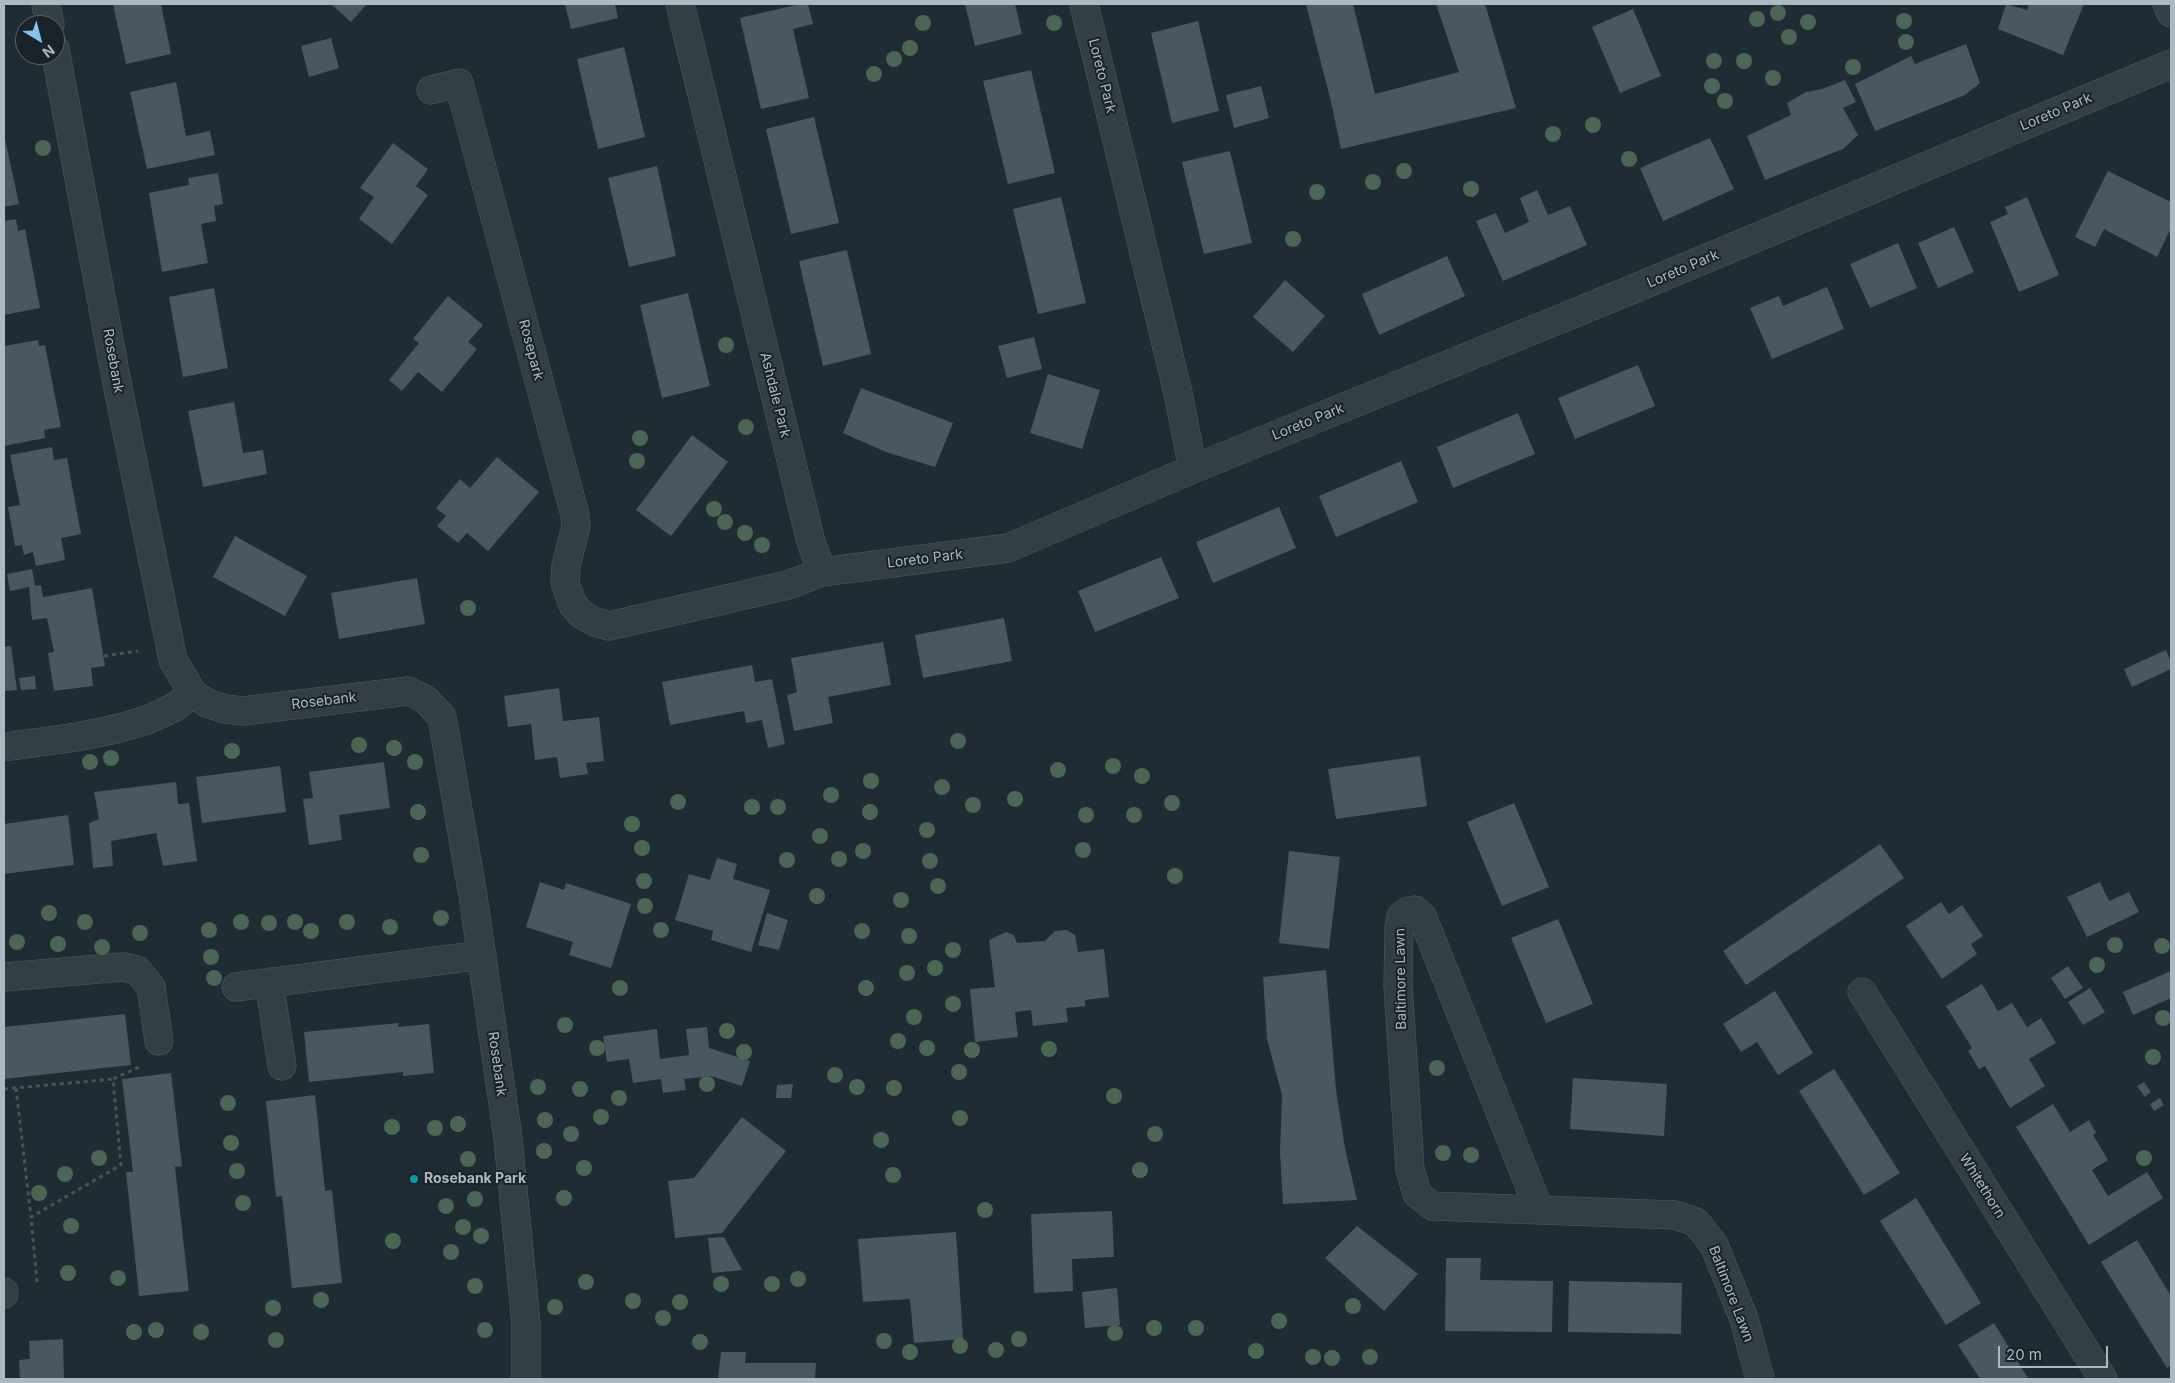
<!DOCTYPE html>
<html>
<head>
<meta charset="utf-8">
<style>
	body { margin:0 }
	#map { position:relative; width:2175px; height:1383px; overflow:hidden; background:#202c34; font-family:Inter,sans-serif }
	canvas { display:block }
	.frame { position:absolute; inset:0; border:5px solid #adb9c2; pointer-events:none }
	.north { position:absolute; left:15px; top:15px; width:50px; height:50px; box-sizing:border-box; background:#192329; border:1px solid #545f66; border-radius:50%; rotate:143deg; font-size:14px; font-weight:700; line-height:20px; text-align:center; color:#adb9c2 }
	.north::after { content:''; display:block; margin:auto; width:18px; height:22px; background:#82c3f2; clip-path:polygon(50% 0,100% 100%,50% 72%,0 100%) }
	.scale { position:absolute; left:1998px; top:1346px; width:110px; height:22px; box-sizing:border-box; border:2px solid #adb9c2; border-top:0; padding-left:6px; font-size:15px; line-height:18px; white-space:nowrap; color:#adb9c2; -webkit-text-stroke:4px #192329; paint-order:stroke }
</style>
</head>
<body>
<div id="map">
<canvas width="2175" height="1383"></canvas>
<div class="frame"></div>
<div class="north">N</div>
<div class="scale">20 m</div>
</div>
<script>
const g = document.querySelector('canvas').getContext('2d');
g.lineJoin = 'round';
function paint(path, color) { g.fillStyle = color; g.fill(path, 'evenodd'); }
const poly = rows => new Path2D(rows.map(r => 'M' + r).join(''));
function stroke(path, color, width, dash) { g.strokeStyle = color; g.lineWidth = width; g.lineCap = dash ? 'butt' : 'round'; g.setLineDash(dash || []); g.stroke(path); }
function label(font, color, halo, rows, align = 'center') {
  g.font = font + ' Inter,sans-serif'; g.lineWidth = 4; g.setLineDash([]); g.textBaseline = 'middle'; g.strokeStyle = halo; g.fillStyle = color; for (const [text, x, y, turn = 0] of rows) {
    g.save(); g.translate(x, y); g.rotate((+turn || 0) * Math.PI / 180); g.textAlign = isNaN(turn) ? turn : align; if (halo) g.strokeText(text, 0, 0); g.fillText(text, 0, 0); g.restore();
  }
}
const building = poly([
	[113,4,161,4,171,54,126,64],
	[331,4,367,4,351,22],
	[565,4,615,4,618,18,571,29],
	[800,4,808,4,813,24,793,29,809,98,761,109,740,18],
	[965,4,1015,4,1022,34,975,46],
	[1306,4,1353,4,1375,94,1459,72,1436,4,1485,4,1516,108,1341,149,1332,106],
	[2006,4,2027,10,2029,4,2084,4,2063,55,1998,29],
	[1633,9,1661,76,1620,93,1592,27],
	[1198,21,1219,111,1172,123,1151,33],
	[331,38,339,68,309,77,301,46],
	[1966,44,1980,83,1965,95,1875,131,1855,84,1911,56,1915,64],
	[624,47,645,137,598,149,577,59],
	[1031,70,1055,173,1008,184,983,81],
	[1845,80,1856,102,1843,108,1858,135,1843,149,1765,180,1747,136,1791,115,1787,103,1806,92,1822,89],
	[176,82,186,136,210,131,215,155,147,169,130,92],
	[1261,86,1269,118,1234,128,1226,95],
	[814,117,839,223,791,234,766,129],
	[4,134,19,204,4,207],
	[1710,138,1734,189,1663,221,1640,168],
	[393,143,428,169,416,186,428,195,392,244,359,219,374,197,360,188],
	[1230,151,1252,243,1204,254,1182,162],
	[657,166,676,256,629,267,608,178],
	[2108,171,2171,202,2171,228,2157,257,2104,229,2095,247,2075,237],
	[218,173,223,204,214,206,216,221,201,224,208,263,162,272,149,193,189,185,188,178],
	[1537,190,1548,215,1570,206,1587,245,1503,281,1476,221,1496,213,1505,233,1529,222,1520,198],
	[1061,197,1086,303,1038,314,1013,209],
	[2027,197,2059,275,2019,292,1990,222,2008,214,2005,207],
	[16,219,18,231,25,229,40,308,4,315,4,221],
	[1954,227,1974,272,1938,288,1918,243],
	[1898,243,1917,288,1870,308,1850,264],
	[847,250,871,354,823,366,799,261],
	[1447,256,1465,296,1379,335,1362,294],
	[1285,280,1325,316,1293,352,1253,317],
	[1827,287,1844,329,1772,359,1750,308,1779,296,1783,306],
	[214,288,228,368,183,377,169,297],
	[688,293,710,386,662,398,640,305],
	[448,296,483,325,468,342,477,349,442,392,418,372,402,391,389,380,419,343,413,339],
	[1034,337,1042,369,1007,378,998,346],
	[38,340,39,346,45,345,61,427,44,430,45,438,4,446,4,346],
	[1638,365,1655,406,1575,439,1558,398],
	[1048,374,1100,390,1082,449,1030,433],
	[861,388,953,423,935,467,886,452,843,433],
	[234,402,243,453,263,450,267,474,203,487,188,411],
	[1518,413,1535,454,1453,488,1437,447],
	[692,435,728,462,671,536,636,510],
	[52,447,54,460,67,458,81,534,61,538,65,560,36,566,33,552,24,555,22,545,15,546,8,507,20,505,10,455],
	[497,457,539,492,488,551,467,533,458,543,437,526,446,516,436,508,460,479,470,488],
	[1401,461,1418,502,1336,537,1319,496],
	[1279,507,1296,548,1213,583,1196,542],
	[235,536,307,576,285,616,213,577],
	[1161,557,1179,598,1095,632,1078,591],
	[32,569,35,586,41,585,43,597,92,588,105,666,91,668,93,686,54,691,48,653,54,652,47,618,32,620,29,587,10,591,7,574],
	[417,578,425,624,339,639,331,593],
	[1004,618,1012,661,923,678,915,635],
	[883,642,891,685,828,697,833,723,794,731,787,695,797,692,791,658],
	[11,646,17,690,4,691,4,647],
	[2166,650,2171,662,2171,669,2132,687,2124,669],
	[752,665,755,682,772,679,785,744,768,748,762,720,746,723,744,711,670,725,662,682],
	[35,676,36,689,21,690,19,678],
	[559,688,563,721,599,717,604,761,586,763,588,774,560,778,557,757,535,760,531,724,508,727,504,696],
	[1420,756,1427,806,1336,819,1328,769],
	[384,762,390,808,339,815,342,840,309,845,303,799,313,798,309,772],
	[280,766,286,812,202,823,196,777],
	[176,782,178,804,189,803,197,861,163,866,156,833,111,841,113,866,93,868,89,823,99,819,94,792],
	[1514,803,1549,887,1502,906,1467,822],
	[68,815,74,865,4,874,4,824],
	[1880,844,1904,878,1746,985,1723,951],
	[1289,851,1340,857,1329,949,1279,943],
	[717,858,737,864,733,879,770,890,751,952,711,940,713,931,675,920,689,874,710,880],
	[540,882,564,890,566,883,631,904,611,968,569,955,573,942,526,927],
	[2100,882,2109,901,2129,892,2139,912,2087,937,2067,897],
	[1941,902,1949,914,1962,905,1983,936,1971,944,1977,954,1942,979,1906,926],
	[767,913,788,920,779,950,758,945],
	[1558,919,1593,1004,1546,1023,1511,938],
	[1067,930,1075,935,1078,952,1104,949,1109,997,1085,1000,1085,1006,1066,1008,1068,1022,1033,1026,1031,1010,1015,1012,1018,1037,975,1042,970,989,995,987,989,940,1006,932,1014,935,1017,943,1045,941,1055,931],
	[2068,966,2083,988,2065,999,2051,978],
	[1326,970,1336,1090,1345,1148,1357,1200,1283,1204,1280,1152,1282,1095,1267,1039,1263,977],
	[2171,971,2171,998,2133,1015,2123,992],
	[1982,984,1998,1011,2012,1003,2027,1027,2041,1018,2056,1043,2029,1059,2045,1086,2010,1108,1985,1066,1979,1069,1968,1051,1972,1048,1946,1006],
	[2090,988,2105,1012,2083,1025,2068,1002],
	[1775,991,1813,1053,1778,1075,1757,1042,1741,1052,1723,1024],
	[125,1014,131,1065,4,1079,4,1027],
	[399,1023,398,1027,429,1024,434,1073,403,1076,403,1072,309,1082,304,1032],
	[707,1027,709,1048,750,1061,742,1086,711,1076,684,1079,686,1090,663,1093,661,1079,633,1083,629,1059,607,1062,603,1036,657,1029,660,1059,689,1055,686,1029],
	[1834,1069,1900,1173,1864,1195,1799,1091],
	[171,1073,182,1166,175,1167,189,1291,139,1296,126,1172,133,1172,122,1079],
	[1573,1078,1667,1084,1664,1136,1570,1129],
	[2144,1082,2151,1092,2145,1097,2137,1086],
	[793,1084,791,1098,776,1098,777,1085],
	[315,1095,325,1191,332,1190,342,1283,292,1288,282,1196,276,1197,266,1101],
	[2160,1098,2164,1105,2154,1111,2150,1104],
	[2053,1104,2070,1132,2089,1120,2096,1133,2093,1135,2108,1160,2092,1170,2108,1196,2147,1172,2163,1198,2089,1245,2016,1127],
	[742,1117,786,1151,722,1233,675,1238,668,1181,694,1178],
	[1916,1198,1981,1303,1946,1325,1880,1221],
	[1112,1211,1114,1257,1072,1259,1073,1291,1034,1293,1031,1214],
	[1357,1226,1418,1274,1384,1311,1325,1258],
	[956,1232,963,1339,914,1343,910,1299,863,1302,858,1239],
	[724,1237,742,1270,712,1273,708,1238],
	[2137,1240,2171,1296,2171,1365,2167,1368,2101,1262],
	[1446,1258,1481,1258,1480,1280,1553,1281,1552,1332,1445,1331],
	[1569,1281,1682,1283,1681,1334,1568,1332],
	[1117,1288,1120,1325,1085,1328,1082,1292],
	[1994,1323,2026,1375,2029,1379,1980,1379,1975,1371,1958,1345],
	[63,1339,64,1379,20,1379,19,1360,30,1359,29,1341],
	[721,1352,746,1352,745,1363,816,1363,815,1379,718,1379]
]);
const path = poly([
	[104,656,138,651],
	[16,1088,31,1217],
	[4,1089,113,1079],
	[37,1282,31,1217,121,1165,113,1079,139,1067]
]);
const minor = poly([
	[46,4,50,25],
	[1084,4,1178,393,1193,469],
	[2167,4,2171,13],
	[55,49,116,378,173,660,193,694,207,703,225,709,243,711,408,691,425,699,442,717,473,896,508,1138,526,1323,526,1379],
	[431,90,459,83,575,515,576,526,566,566,565,583,573,605,582,615,595,622,609,626,788,585,822,572,811,542,680,4],
	[822,572,1008,548,1193,469,1631,290,2171,64],
	[4,747,77,737,116,729,147,720,173,708,193,694],
	[4,977,123,967,137,970,151,987,159,1041],
	[269,982,282,1066],
	[236,987,482,955],
	[1862,992,2103,1379],
	[1539,1209,1422,916,1415,910,1408,911,1401,916,1399,928,1398,985,1410,1169,1417,1194,1432,1206,1675,1215,1696,1222,1714,1245,1744,1319,1760,1379],
	[4,1292,4,1294]
]);
const trees = [
	[1778,13],
	[1757,19],
	[1904,21],
	[1808,22],
	[923,23],
	[1054,23],
	[1789,37],
	[1906,42],
	[910,48],
	[894,59],
	[1714,61],
	[1744,61],
	[1853,67],
	[874,74],
	[1773,78],
	[1712,86],
	[1725,101],
	[1593,125],
	[1553,134],
	[43,148],
	[1629,159],
	[1404,171],
	[1373,182],
	[1471,189],
	[1317,192],
	[1293,239],
	[726,345],
	[746,427],
	[640,438],
	[637,461],
	[714,509],
	[725,522],
	[745,533],
	[762,545],
	[468,608],
	[958,741],
	[359,745],
	[394,748],
	[232,751],
	[111,758],
	[90,762],
	[415,762],
	[1113,766],
	[1058,770],
	[1142,776],
	[871,781],
	[942,787],
	[831,795],
	[1015,799],
	[678,802],
	[1172,803],
	[973,805],
	[752,807],
	[778,807],
	[418,812],
	[870,812],
	[1086,815],
	[1134,815],
	[632,824],
	[927,830],
	[820,836],
	[642,848],
	[1083,850],
	[863,851],
	[421,855],
	[839,859],
	[787,860],
	[930,861],
	[1175,876],
	[644,881],
	[938,886],
	[817,896],
	[901,900],
	[645,906],
	[49,913],
	[441,918],
	[85,922],
	[241,922],
	[295,922],
	[347,922],
	[269,923],
	[390,927],
	[209,930],
	[661,930],
	[311,931],
	[862,931],
	[140,933],
	[909,936],
	[17,942],
	[58,944],
	[2115,945],
	[2162,946],
	[102,947],
	[953,950],
	[211,957],
	[2097,965],
	[935,968],
	[907,973],
	[214,978],
	[620,988],
	[866,988],
	[953,1004],
	[914,1017],
	[2163,1018],
	[565,1025],
	[727,1031],
	[898,1041],
	[597,1048],
	[927,1048],
	[1049,1049],
	[972,1050],
	[744,1052],
	[2153,1057],
	[1437,1068],
	[959,1072],
	[835,1075],
	[707,1084],
	[538,1087],
	[857,1087],
	[894,1088],
	[580,1089],
	[1114,1096],
	[619,1098],
	[228,1103],
	[601,1117],
	[960,1118],
	[545,1120],
	[458,1124],
	[392,1127],
	[435,1128],
	[571,1134],
	[1155,1134],
	[881,1140],
	[231,1143],
	[544,1151],
	[1443,1153],
	[1471,1155],
	[99,1158],
	[2144,1158],
	[468,1159],
	[584,1168],
	[1140,1170],
	[237,1171],
	[65,1174],
	[893,1175],
	[39,1193],
	[564,1198],
	[475,1199],
	[243,1203],
	[446,1206],
	[985,1210],
	[71,1226],
	[463,1227],
	[481,1236],
	[393,1241],
	[451,1252],
	[68,1273],
	[118,1278],
	[798,1279],
	[586,1282],
	[721,1284],
	[772,1284],
	[475,1286],
	[321,1300],
	[633,1301],
	[680,1302],
	[1353,1306],
	[555,1307],
	[273,1308],
	[663,1318],
	[1279,1321],
	[1154,1328],
	[1196,1328],
	[156,1330],
	[485,1330],
	[134,1332],
	[201,1332],
	[1115,1333],
	[1019,1339],
	[276,1340],
	[884,1341],
	[700,1342],
	[960,1346],
	[996,1350],
	[1256,1351],
	[910,1352],
	[1313,1357],
	[1370,1357],
	[1332,1358]
];
const markers = [
	[414,1179,5,"#0f9aa8"]
];
const streetNames = [
	["Loreto Park",1102,76,76],
	["Loreto Park",2056,112,-23],
	["Loreto Park",1683,269,-23],
	["Rosepark",531,350,75],
	["Rosebank",113,361,80],
	["Ashdale Park",775,395,76],
	["Loreto Park",1308,422,-22],
	["Loreto Park",925,559,-7],
	["Rosebank",324,701,-7],
	["Baltimore Lawn",1401,979,-91],
	["Rosebank",497,1064,82],
	["Whitethorn",1982,1186,58],
	["Baltimore Lawn",1731,1294,69]
];
const poiNames = [
	["Rosebank Park",424,1179]
];
paint(building, '#485760');
stroke(minor, '#515c63', 29);
stroke(path, '#435755', 3, [4, 4]);
stroke(minor, '#333e45', 28);
g.fillStyle = '#4b6655';
for (const [x, y] of trees) { g.beginPath(); g.arc(x, y, 8, 0, 2 * Math.PI); g.fill(); }
for (const [x, y, r, color] of markers) { const dot = new Path2D(); dot.arc(x, y, r, 0, 2 * Math.PI); g.fillStyle = color; g.fill(dot); stroke(dot, '#192329', 2); }
label('14px', '#adb9c2', '#192329', streetNames);
label('bold 14px', '#adb9c2', '#192329', poiNames, 'left');
</script>
</body>
</html>
